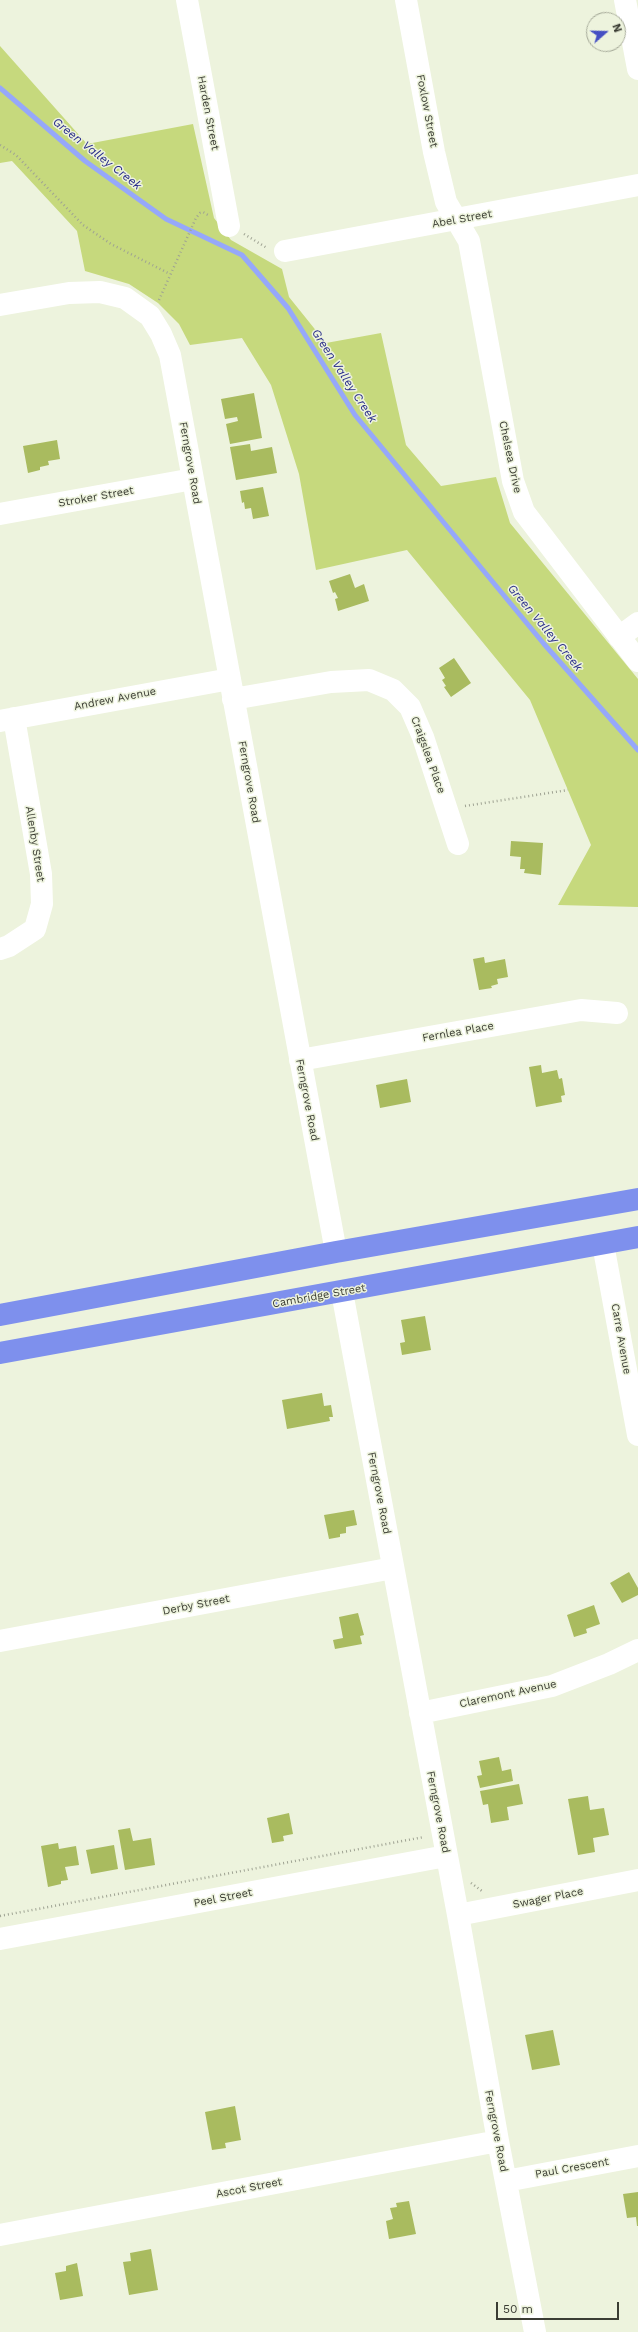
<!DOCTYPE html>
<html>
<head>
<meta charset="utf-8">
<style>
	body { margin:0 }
	#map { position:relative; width:638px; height:2332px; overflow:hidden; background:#edf3dd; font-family:"Work Sans",sans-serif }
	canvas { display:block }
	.north { position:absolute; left:586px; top:12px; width:40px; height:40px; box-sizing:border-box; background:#edf3dd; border:1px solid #a6aa99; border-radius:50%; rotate:70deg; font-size:11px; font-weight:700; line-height:16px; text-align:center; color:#3b3d34 }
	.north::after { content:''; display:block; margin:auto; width:14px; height:18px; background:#454fc3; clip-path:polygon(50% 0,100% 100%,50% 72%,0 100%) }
	.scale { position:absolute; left:496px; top:2302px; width:123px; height:18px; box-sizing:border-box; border:2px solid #3b3d34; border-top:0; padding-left:5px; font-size:12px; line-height:14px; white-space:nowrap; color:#3b3d34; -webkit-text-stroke:3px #edf3dd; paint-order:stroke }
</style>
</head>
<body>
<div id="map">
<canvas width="638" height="2332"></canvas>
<div class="north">N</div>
<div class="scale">50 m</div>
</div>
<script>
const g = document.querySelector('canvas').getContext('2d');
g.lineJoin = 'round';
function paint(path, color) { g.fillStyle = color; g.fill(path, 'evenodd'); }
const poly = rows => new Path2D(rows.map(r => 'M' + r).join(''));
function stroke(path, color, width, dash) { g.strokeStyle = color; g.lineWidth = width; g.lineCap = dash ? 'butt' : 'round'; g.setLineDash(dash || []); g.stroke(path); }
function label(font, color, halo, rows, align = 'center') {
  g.font = font + ' "Work Sans",sans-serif'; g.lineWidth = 3; g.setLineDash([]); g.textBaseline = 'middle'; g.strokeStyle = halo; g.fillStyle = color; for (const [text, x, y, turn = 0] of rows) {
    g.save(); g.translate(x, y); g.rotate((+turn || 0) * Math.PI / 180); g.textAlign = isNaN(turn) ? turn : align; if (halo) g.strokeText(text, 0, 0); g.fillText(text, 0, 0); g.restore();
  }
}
const green = poly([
	[0,46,87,144,193,124,214,218,231,240,282,269,289,297,326,343,381,333,406,445,441,486,496,477,510,523,638,679,638,907,558,905,591,845,530,700,407,550,316,570,299,474,271,385,242,338,190,345,179,324,158,303,129,284,85,271,77,231,12,161,0,163]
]);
const stream = poly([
	[0,88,85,161,166,219,242,255,288,308,355,415,544,644,638,750]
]);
const building = poly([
	[254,393,262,438,230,444,226,424,238,421,237,417,225,419,221,399],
	[57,440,60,459,48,461,49,465,40,467,40,470,28,473,23,446],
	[250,444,251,451,272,447,277,473,236,480,230,447],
	[263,487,269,516,253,519,251,508,245,509,244,502,242,503,240,491],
	[350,574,355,588,364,584,369,601,338,611,335,599,338,598,335,592,333,593,329,581],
	[454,658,471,683,451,697,444,687,446,686,442,680,445,678,439,668],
	[511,841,543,843,541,875,524,873,525,869,520,869,521,857,510,856],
	[484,957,485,963,505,959,508,977,497,979,498,984,491,986,492,988,479,990,473,959],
	[541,1065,542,1073,557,1070,559,1079,562,1078,565,1095,561,1096,562,1102,536,1107,529,1067],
	[407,1079,411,1102,380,1108,376,1085],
	[425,1316,431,1350,402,1355,400,1343,405,1342,401,1320],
	[322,1393,324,1406,331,1405,333,1417,329,1417,330,1421,287,1429,282,1400],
	[354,1510,357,1525,346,1527,346,1533,340,1534,340,1537,329,1539,324,1515],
	[629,1572,638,1588,638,1595,622,1603,610,1583],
	[594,1605,600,1624,586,1629,587,1633,574,1637,567,1615],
	[358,1613,364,1635,360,1636,362,1644,335,1649,333,1640,343,1638,339,1617],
	[499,1757,502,1771,511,1769,513,1781,480,1788,477,1776,482,1775,479,1761],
	[519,1784,523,1804,507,1807,509,1820,491,1823,488,1804,483,1805,480,1791],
	[588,1796,590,1810,604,1808,609,1835,593,1838,595,1852,578,1855,568,1799],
	[289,1813,293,1834,283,1836,284,1841,272,1843,267,1818],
	[130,1828,133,1841,151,1838,155,1865,125,1870,118,1830],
	[58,1843,59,1849,76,1846,79,1865,65,1867,68,1880,61,1881,61,1884,48,1887,41,1846],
	[114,1845,118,1869,91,1874,86,1850],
	[553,2030,560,2065,532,2070,525,2035],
	[235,2106,241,2140,225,2143,226,2148,212,2150,205,2112],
	[638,2192,638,2226,637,2226,636,2217,627,2218,623,2194],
	[409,2201,416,2234,389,2239,386,2221,393,2219,390,2208,397,2207,396,2203],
	[151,2249,158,2290,129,2295,123,2262,131,2261,130,2253],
	[77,2263,83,2296,60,2300,55,2273,66,2271,66,2266]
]);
const path = poly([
	[0,145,16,155,83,225,111,244,170,274],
	[244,234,267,248],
	[159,300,196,218,200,213,203,212,208,215],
	[465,806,568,790],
	[471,1883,482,1891],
	[0,1916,424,1837]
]);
const minor = poly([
	[187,0,229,226],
	[406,0,434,152,446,202,469,241,513,481,524,512,638,661],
	[625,0,638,69],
	[285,251,638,185],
	[0,305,69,293,100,292,125,298,150,316,161,334,170,355,336,1252],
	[0,514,193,479],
	[619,637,638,623],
	[233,699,331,682,369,680,393,690,410,707,423,737,458,844],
	[0,721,230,679],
	[0,949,9,946,35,929,42,904,41,874,14,718],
	[300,1060,581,1010,617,1013],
	[603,1244,638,1435],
	[342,1292,458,1915,498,2141,535,2332],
	[0,1641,393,1568],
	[420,1713,552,1686,609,1664,638,1650],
	[458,1915,638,1880],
	[0,1939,446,1856],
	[506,2181,638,2156],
	[0,2235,498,2141]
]);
const highway = poly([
	[0,1315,336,1252,638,1199],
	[0,1353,638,1237]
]);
const streetNames = [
	["Foxlow Street",427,111,79],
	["Harden Street",208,113,79],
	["Abel Street",462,219,-10],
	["Chelsea Drive",510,457,78],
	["Ferngrove Road",190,463,80],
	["Stroker Street",96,497,-10],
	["Andrew Avenue",115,699,-11],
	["Craigslea Place",428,755,70],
	["Ferngrove Road",249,782,80],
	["Allenby Street",35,844,81],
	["Fernlea Place",458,1032,-10],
	["Ferngrove Road",307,1100,79],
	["Cambridge Street",319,1296,-10],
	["Carre Avenue",621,1339,80],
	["Ferngrove Road",379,1493,79],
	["Derby Street",196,1605,-11],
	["Claremont Avenue",508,1694,-12],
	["Ferngrove Road",438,1812,79],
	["Peel Street",223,1898,-11],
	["Swager Place",548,1898,-11],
	["Ferngrove Road",496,2131,79],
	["Paul Crescent",572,2168,-10],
	["Ascot Street",249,2188,-11]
];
const waterNames = [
	["Green Valley Creek",97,154,38],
	["Green Valley Creek",344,376,57],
	["Green Valley Creek",545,628,50]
];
paint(green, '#c6d97d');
stroke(stream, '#96a8fa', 5);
paint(building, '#a9bb5f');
stroke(path, '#9fa393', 2.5, [1, 3]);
stroke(minor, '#fff', 22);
stroke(highway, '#7e90ed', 22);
label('11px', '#3b3d34', '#edf3dd', streetNames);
label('italic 12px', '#292d8a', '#edf3dd', waterNames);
</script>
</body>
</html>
